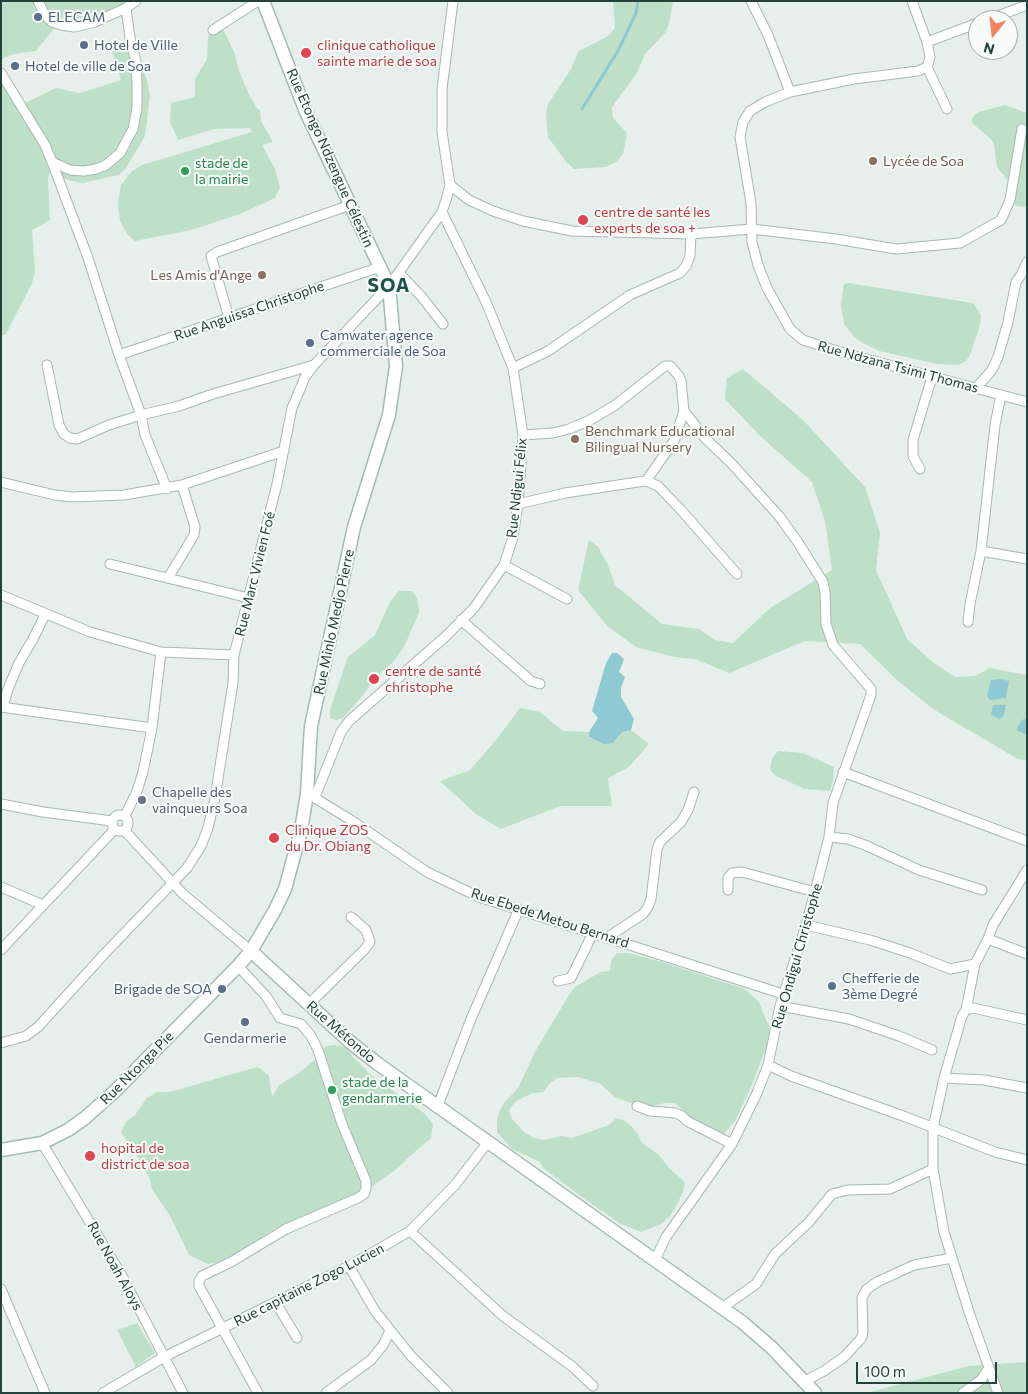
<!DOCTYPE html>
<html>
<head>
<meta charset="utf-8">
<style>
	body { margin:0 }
	#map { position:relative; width:1028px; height:1394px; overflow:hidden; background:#e6efeb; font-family:Commissioner,sans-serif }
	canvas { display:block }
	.frame { position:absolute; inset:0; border:2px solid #24423a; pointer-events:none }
	.north { position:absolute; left:968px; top:10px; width:50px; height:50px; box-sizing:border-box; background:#f7fbf9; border:1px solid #a3b1ad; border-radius:50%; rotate:196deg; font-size:14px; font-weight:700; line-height:20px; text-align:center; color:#24423a }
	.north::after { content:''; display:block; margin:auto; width:18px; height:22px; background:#f4845f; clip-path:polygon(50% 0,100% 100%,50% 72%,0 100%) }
	.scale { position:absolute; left:856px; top:1362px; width:141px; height:22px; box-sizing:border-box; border:2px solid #24423a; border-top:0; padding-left:6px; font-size:15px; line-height:18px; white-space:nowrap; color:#24423a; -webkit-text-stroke:4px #f7fbf9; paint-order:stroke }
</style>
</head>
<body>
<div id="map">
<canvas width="1028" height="1394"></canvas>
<div class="frame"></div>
<div class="north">N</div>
<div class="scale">100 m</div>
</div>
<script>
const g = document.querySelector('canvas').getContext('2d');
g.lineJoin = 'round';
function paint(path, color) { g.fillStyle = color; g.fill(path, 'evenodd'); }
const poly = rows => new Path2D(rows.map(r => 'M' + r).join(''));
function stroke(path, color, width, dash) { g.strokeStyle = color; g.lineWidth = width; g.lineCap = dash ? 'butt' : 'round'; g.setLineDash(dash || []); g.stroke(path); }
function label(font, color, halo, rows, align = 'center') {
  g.font = font + ' Commissioner,sans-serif'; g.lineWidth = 4; g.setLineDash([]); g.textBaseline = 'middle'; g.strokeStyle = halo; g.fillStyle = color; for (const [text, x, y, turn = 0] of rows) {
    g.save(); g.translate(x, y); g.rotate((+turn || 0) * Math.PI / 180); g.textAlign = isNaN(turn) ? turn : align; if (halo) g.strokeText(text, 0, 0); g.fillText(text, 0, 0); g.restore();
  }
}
const green = poly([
	[1,1,140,1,123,13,55,27,36,51,14,54,1,59],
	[613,1,673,1,669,24,665,33,645,54,637,73,612,107,613,118,627,133,623,154,616,162,606,167,574,169,567,163,548,137,546,115,548,104,571,69,579,51,608,36,615,28],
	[221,25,235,54,239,71,250,97,254,102,255,107,260,110,261,121,273,142,262,145,275,169,280,187,275,198,240,214,191,230,135,241,127,234,120,221,118,203,121,185,132,171,142,165,252,132,250,128,214,129,178,140,170,122,171,103,195,97,195,79,207,59,208,36],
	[127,39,135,51,147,80,150,96,145,136,126,168,119,175,82,183,60,178,53,164,48,178,50,220,32,230,35,271,32,283,6,334,1,336,1,71,21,105,56,88,80,93,121,80,111,48],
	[1005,105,1027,113,1027,207,1016,206,1010,199,1008,181,997,167,996,161,994,144,991,139,973,124,972,119,975,114,979,112],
	[848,283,973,303,980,313,981,317,980,325,970,355,966,361,958,365,937,364,879,351,863,343,854,337,844,324,841,306,843,288,844,284],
	[743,369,803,420,865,487,880,533,876,570,907,639,934,663,955,677,975,676,990,668,1027,675,1027,761,1016,758,933,709,897,680,860,644,805,641,729,673,695,659,674,657,636,647,607,626,578,590,589,540,598,547,608,565,615,585,662,624,699,629,715,640,733,643,770,608,832,570,825,521,812,482,760,436,725,399,727,378],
	[399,591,412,591,417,598,419,612,405,645,393,662,372,681,365,693,343,718,336,720,330,718,330,710,348,657,375,635,390,602],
	[520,708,540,712,563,731,589,732,589,738,613,743,622,732,631,730,649,744,629,767,608,778,612,806,560,806,501,829,477,815,440,781,470,770,496,740],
	[778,751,803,753,834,767,833,781,830,791,805,789,776,776,771,771,770,767,773,757],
	[617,953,629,953,662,962,745,989,759,1002,767,1022,773,1029,752,1085,735,1121,722,1136,712,1140,698,1124,675,1103,665,1103,644,1108,615,1097,599,1083,578,1077,557,1078,549,1084,544,1092,533,1093,524,1097,515,1102,509,1110,512,1119,525,1133,534,1138,543,1140,562,1136,572,1138,609,1125,616,1118,625,1121,632,1127,638,1134,642,1143,658,1154,670,1169,685,1182,683,1192,674,1210,668,1218,661,1224,641,1232,621,1224,586,1200,543,1168,540,1162,512,1149,497,1132,497,1122,499,1112,504,1103,518,1088,536,1050,569,995,575,987,592,977,601,972,610,971,611,961],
	[334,1045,342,1046,348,1050,353,1057,370,1074,424,1113,433,1124,431,1138,410,1156,398,1168,363,1193,274,1229,238,1252,218,1262,208,1264,189,1255,170,1216,152,1189,150,1179,139,1159,121,1132,126,1122,135,1115,147,1098,157,1092,170,1092,257,1067,261,1069,269,1076,272,1097,279,1085,299,1073,317,1058,326,1046],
	[137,1323,155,1353,136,1367,117,1330],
	[1027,1362,1027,1393,866,1393,969,1366]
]);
const water = poly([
	[612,653,617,653,624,659,619,672,625,677,621,688,621,697,634,719,631,730,622,732,613,743,604,744,589,737,589,732,598,718,592,711,606,663],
	[1000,679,1009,681,1006,698,990,700,987,696,991,680],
	[993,705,1006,705,1004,715,1000,719,991,715],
	[1027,718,1027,735,1016,730,1022,720]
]);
const stream = poly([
	[582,109,619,49,636,13,638,1]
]);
const street = poly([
	[38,1,45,15,52,22,61,25,74,27,95,22,126,8,136,1],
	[751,1,768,35,790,92],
	[912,1,927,42,930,57,927,67],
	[987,20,1027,5],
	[213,30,258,1],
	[927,42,978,23],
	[927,67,918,71,854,79,790,92,765,102,750,111,743,122,740,137,751,203,752,242,758,265,767,288,790,329,803,340,840,352,1027,402],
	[927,67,947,109],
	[1,73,45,145,52,162,88,258,119,355,141,415,145,435,167,489],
	[52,162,70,170,84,171,96,169,106,165,120,153,133,129,137,108,137,86,136,61,130,38,126,8],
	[450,185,469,200,493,211,523,221,572,231,691,234,752,229,836,239,896,249,960,243,1001,220,1010,200,1022,129],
	[399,273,421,296,443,324],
	[229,318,211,256,217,252,350,205],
	[119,355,380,267],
	[47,365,59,425,64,434,70,438,77,439,109,425,141,415,179,406,213,394,314,365],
	[513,368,548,351,630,295,680,273,686,266,690,256,691,234],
	[976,388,992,370,998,357,1008,322,1016,282,1021,275,1027,262],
	[523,435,553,433,569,429,590,420,614,406,665,366,670,366,679,376,681,381,684,411,674,441,646,481],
	[920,469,913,456,913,440,932,377],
	[1,482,55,495,72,497,124,495,182,485,284,451],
	[518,504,565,493,638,482,646,481,651,483,658,486,682,511,737,574],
	[981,551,1027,559],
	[110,564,249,598],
	[504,565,567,599],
	[168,578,194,535,195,527,182,485],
	[1,595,90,632,161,652,234,655],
	[461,620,531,681,540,684],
	[968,622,970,604,981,551,995,425,1001,395],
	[1,707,152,728],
	[3,707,8,689,19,663,33,639,45,615],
	[843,772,1027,841],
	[310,795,351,820,427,872,479,897,783,994],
	[315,797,341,732,349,721,445,637,474,608,504,565,513,537,518,504,523,435,513,368,486,302,442,212],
	[1,804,43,812,112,821],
	'112 823a8 8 0 1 1 16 0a8 8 0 1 1-16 0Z',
	[125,816,137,791,143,772,152,728,161,652],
	[124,830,183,894,251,951],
	[829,837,848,839,865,845,919,870,982,890],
	[1,887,43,905],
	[728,890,728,878,732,873,742,872,815,892],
	[806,925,870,940,910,953,950,969,975,964],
	[608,937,643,914,648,907,651,899,657,849,660,842,681,822,688,810,694,792],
	[988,939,993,925,1027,870],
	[1,950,115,829],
	[238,966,266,996,280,1018,301,1024,311,1036,318,1050,342,1124,366,1181,366,1188,364,1194,358,1198,286,1229,231,1262,202,1276,199,1281,199,1286,258,1393],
	[558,981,571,978,593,933],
	[309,1004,364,950,370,942,366,930,351,917],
	[780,1006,849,1019,899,1036,932,1050],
	[966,1010,975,964,988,939,1027,954],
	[1,1043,26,1036,38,1027,107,951,187,868,201,846,208,828,215,798,233,683,234,655,277,484,292,408,298,394,305,377,314,365,389,286,442,212,446,200,450,185,442,132,442,89,453,1],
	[768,1065,791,1076,906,1117,995,1152,1027,1160],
	[944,1078,984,1080,1027,1088],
	[637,1106,650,1111,675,1113,682,1116,687,1121,732,1144],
	[437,1108,471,1019,518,911],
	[42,1143,121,1274,183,1393],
	[410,1231,503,1316,573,1367,593,1386],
	[655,1260,666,1237,732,1144,757,1093,768,1065,780,1006,806,925,818,880,829,837,833,803,871,695,871,689,833,645,826,624,825,592,823,582,797,541,779,516,732,464,705,438,684,411],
	[349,1266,375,1311,411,1356,448,1393],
	[1,1289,45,1393],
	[276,1303,297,1338],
	[722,1308,756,1284,775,1254,809,1222,832,1194,848,1190,890,1189,933,1169],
	[805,1381,824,1371,844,1357,859,1341,862,1337,863,1331,862,1298,866,1290,877,1282,914,1265,952,1258],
	[103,1393,164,1357,349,1266,410,1231,455,1185,488,1142],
	[326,1393,371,1360,383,1345,390,1331],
	[963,1393,981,1380,989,1368],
	[998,1393,970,1315,944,1232,933,1169,933,1128,944,1078,962,1016,966,1010,973,1008,1027,1020]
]);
const secondary = poly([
	[251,951,350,1042,378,1064,742,1322,771,1347,815,1393],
	[1,1150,42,1143,68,1130,85,1118,115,1091,238,966,251,951,275,910,285,889,301,830,307,794,311,726,354,527,389,415,396,366,389,286,306,112,263,1]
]);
const markers = [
	[38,17,5,"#5c6f8a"],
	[84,45,5,"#5c6f8a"],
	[306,53,6,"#e0444e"],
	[15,66,5,"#5c6f8a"],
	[873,161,5,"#8d6e63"],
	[185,171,5,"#2e9e5b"],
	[583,220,6,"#e0444e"],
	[262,275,5,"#8d6e63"],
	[310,343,5,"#5c6f8a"],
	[575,439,5,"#8d6e63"],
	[374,679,6,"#e0444e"],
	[142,800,5,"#6b7280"],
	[274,838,6,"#e0444e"],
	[832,986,5,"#5c6f8a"],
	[222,989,5,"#5c6f8a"],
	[245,1022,5,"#5c6f8a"],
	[332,1090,5,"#2e9e5b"],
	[90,1156,6,"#e0444e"]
];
const serviceNames = [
	["ELECAM",48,17],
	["Hotel de Ville",94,45],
	["Hotel de ville de Soa",25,66],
	["Camwater agence",320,335],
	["commerciale de Soa",320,351],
	["Chefferie de",842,978],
	["3ème Degré",842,994],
	["Brigade de SOA",212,989,"right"],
	["Gendarmerie",245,1038,"center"]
];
const healthNames = [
	["clinique catholique",317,45],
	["sainte marie de soa",317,61],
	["centre de santé les",594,212],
	["experts de soa +",594,228],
	["centre de santé",385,671],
	["christophe",385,687],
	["Clinique ZOS",285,830],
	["du Dr. Obiang",285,846],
	["hopital de",101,1148],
	["district de soa",101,1164]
];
const streetNames = [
	["Rue Etongo Ndzengue Célestin",330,158,66],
	["Rue Anguissa Christophe",249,311,-19],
	["Rue Ndzana Tsimi Thomas",898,367,15],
	["Rue Ndigui Félix",517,488,-84],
	["Rue Marc Vivien Foé",255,574,-76],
	["Rue Minlo Medjo Pierre",334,622,-78],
	["Rue Ebede Metou Bernard",550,918,18],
	["Rue Ondigui Christophe",797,956,-74],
	["Rue Métondo",341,1032,41],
	["Rue Ntonga Pie",137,1068,-45],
	["Rue Noah Aloys",115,1266,61],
	["Rue capitaine Zogo Lucien",309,1285,-27]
];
const educationNames = [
	["Lycée de Soa",883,161],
	["Les Amis d'Ange",252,275,"right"],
	["Benchmark Educational",585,431],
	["Bilingual Nursery",585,447]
];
const leisureNames = [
	["stade de",195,163],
	["la mairie",195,179],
	["stade de la",342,1082],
	["gendarmerie",342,1098]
];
const worshipNames = [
	["Chapelle des",152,792],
	["vainqueurs Soa",152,808]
];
const districtNames = [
	["SOA",389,286]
];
paint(green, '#bfe0c8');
paint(water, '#8ec9d4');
stroke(stream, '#8ec9d4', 3);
stroke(street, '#a8b8b2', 11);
stroke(secondary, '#a4bbb3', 15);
stroke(street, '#fff', 9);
stroke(secondary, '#fff', 12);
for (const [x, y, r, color] of markers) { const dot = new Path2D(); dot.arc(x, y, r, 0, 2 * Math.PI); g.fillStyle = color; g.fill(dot); stroke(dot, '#f7fbf9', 2); }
label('14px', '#4e5e75', '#f7fbf9', serviceNames, 'left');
label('14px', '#be3a42', '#f7fbf9', healthNames, 'left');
label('14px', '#24423a', '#f7fbf9', streetNames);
label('14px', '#785e54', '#f7fbf9', educationNames, 'left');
label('14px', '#27864d', '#f7fbf9', leisureNames, 'left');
label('14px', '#5b616d', '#f7fbf9', worshipNames, 'left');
g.letterSpacing = '1px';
label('bold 19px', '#1f5548', '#f7fbf9', districtNames);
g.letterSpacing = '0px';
</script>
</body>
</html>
